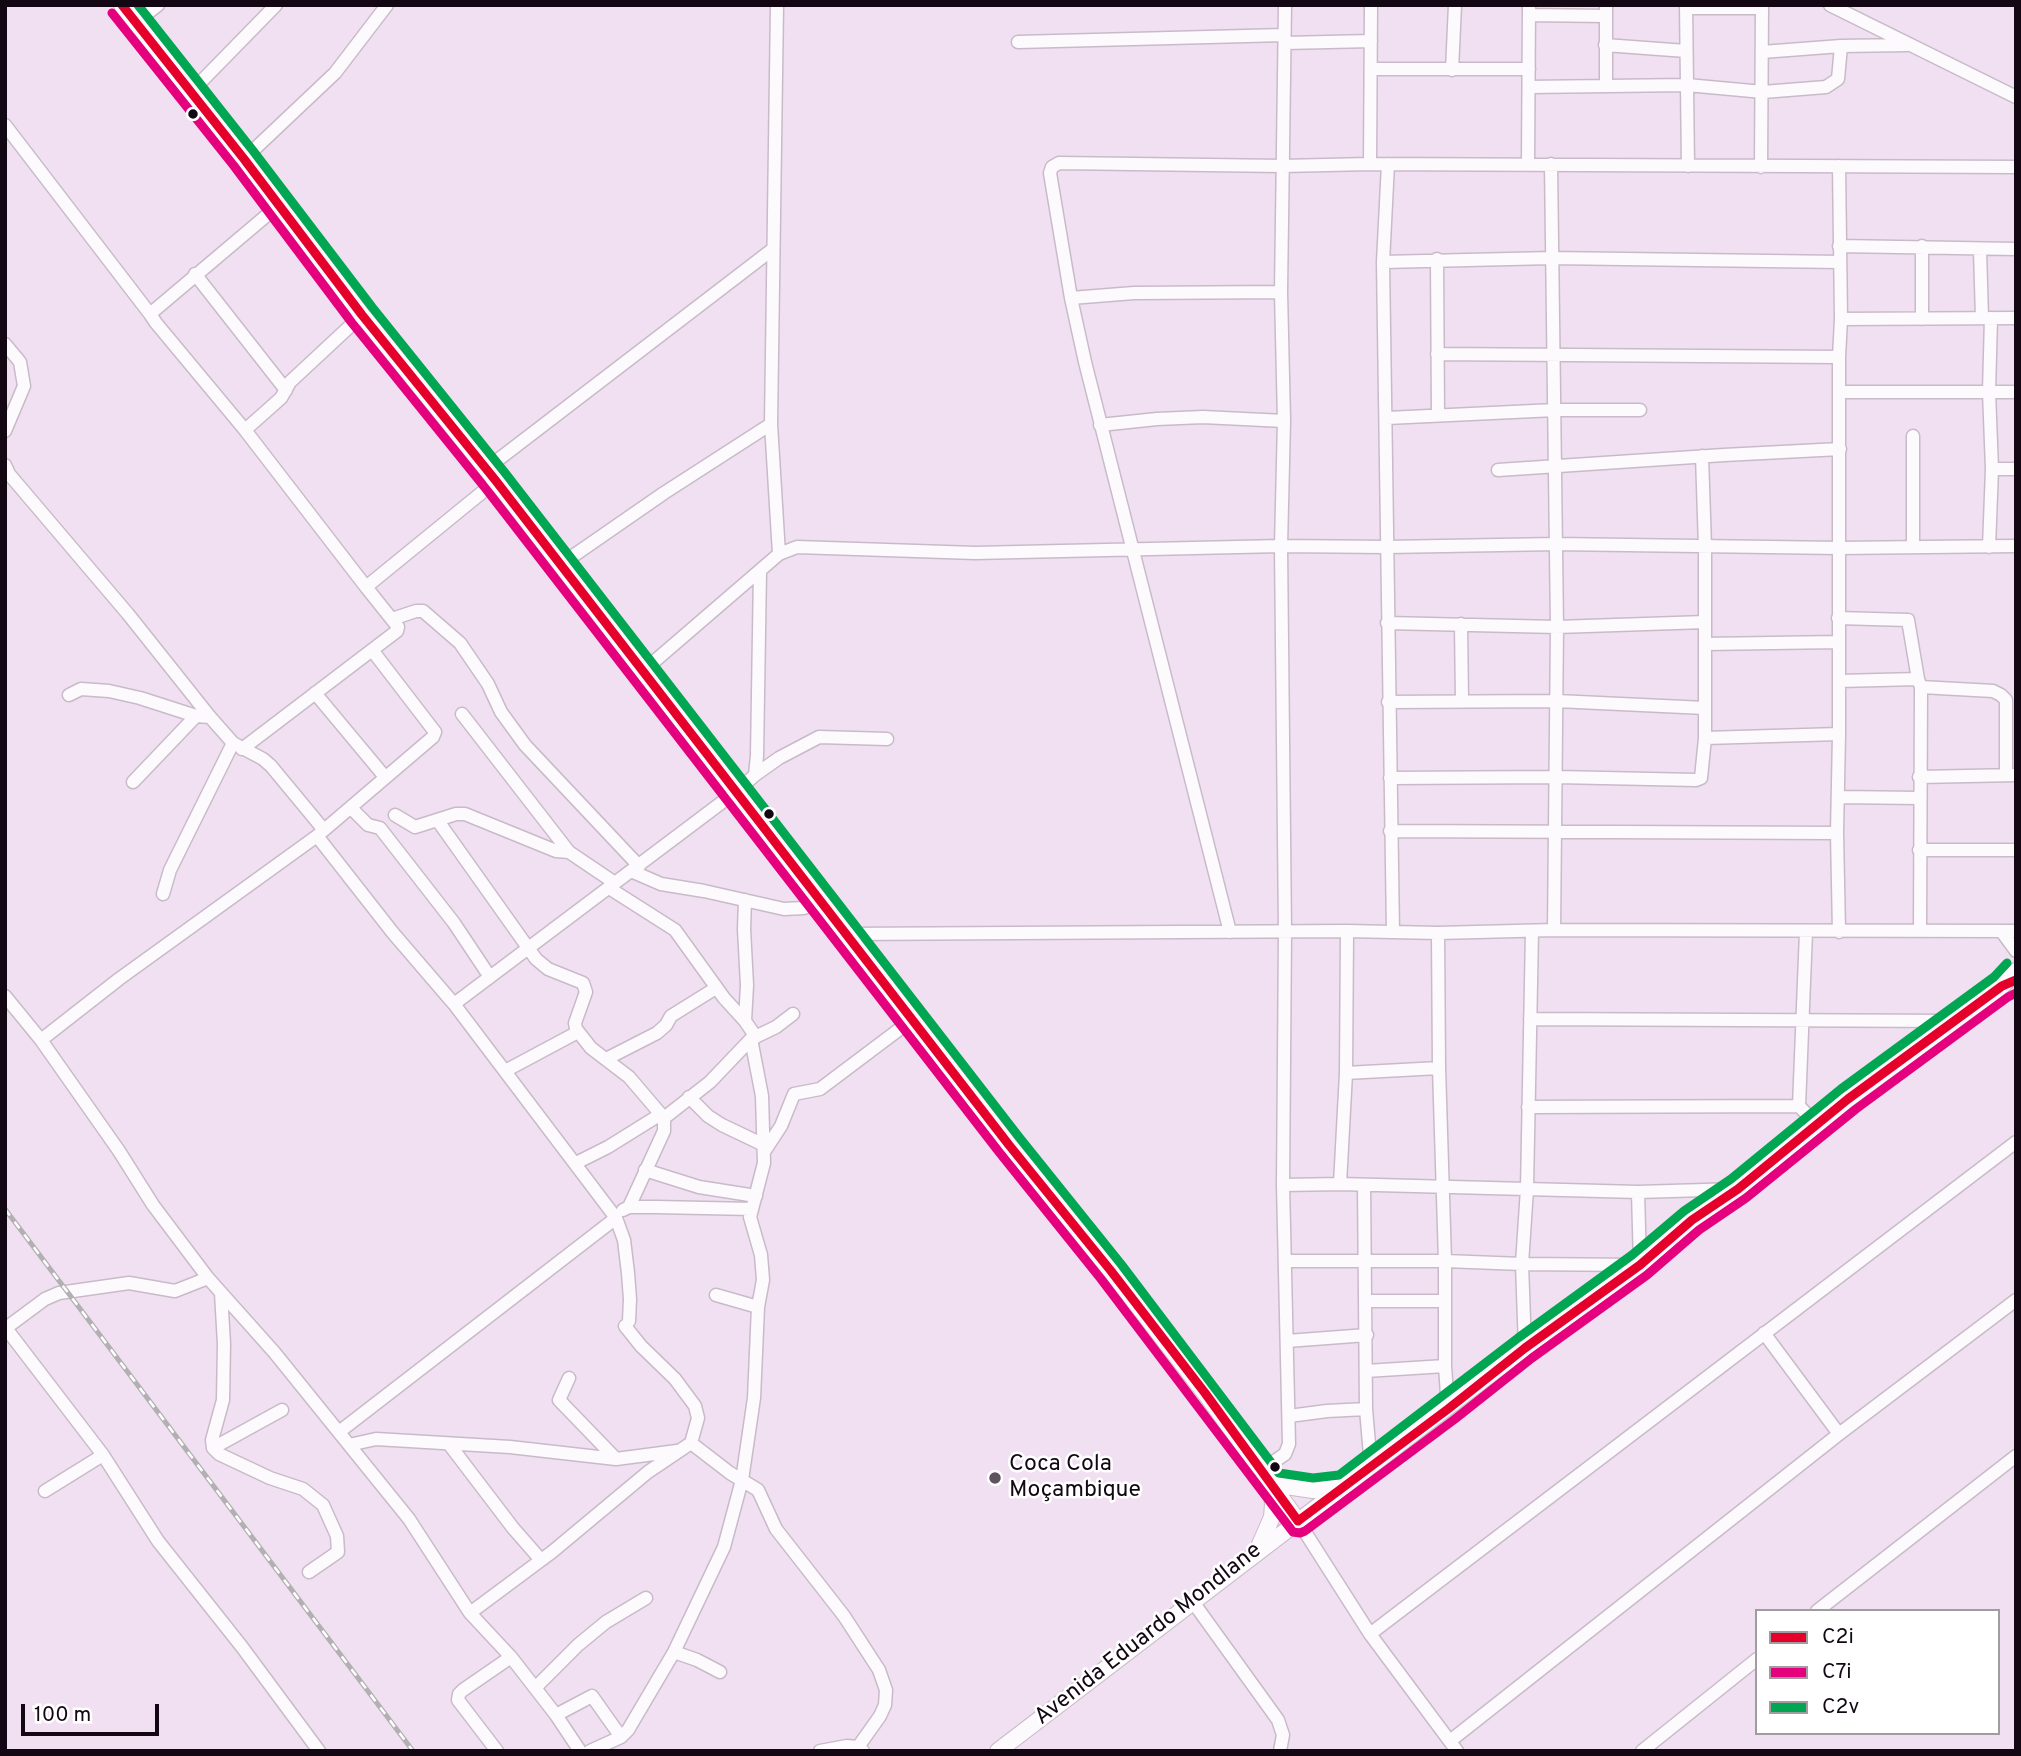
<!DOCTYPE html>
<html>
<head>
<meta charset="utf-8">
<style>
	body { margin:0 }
	#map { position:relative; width:2021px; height:1756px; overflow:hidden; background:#f1e0f1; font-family:Overpass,sans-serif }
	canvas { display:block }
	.frame { position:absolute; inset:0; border:7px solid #120712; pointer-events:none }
	.legend { position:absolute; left:1755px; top:1609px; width:245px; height:126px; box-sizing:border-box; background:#fff; border:2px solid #a09ca0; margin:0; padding:9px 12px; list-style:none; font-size:21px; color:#120712 }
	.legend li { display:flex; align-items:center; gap:14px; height:35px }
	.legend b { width:35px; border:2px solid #a09ca0 }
	.scale { position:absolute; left:21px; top:1704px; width:138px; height:32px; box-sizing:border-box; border:4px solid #120712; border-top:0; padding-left:9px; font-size:21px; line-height:24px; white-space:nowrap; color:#120712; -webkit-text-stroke:5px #fff; paint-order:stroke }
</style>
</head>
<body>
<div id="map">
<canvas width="2021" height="1756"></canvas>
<div class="frame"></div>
<ul class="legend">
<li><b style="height:9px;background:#e4002b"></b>C2i</li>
<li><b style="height:9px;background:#e5007d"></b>C7i</li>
<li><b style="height:9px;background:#00a651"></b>C2v</li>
</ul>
<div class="scale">100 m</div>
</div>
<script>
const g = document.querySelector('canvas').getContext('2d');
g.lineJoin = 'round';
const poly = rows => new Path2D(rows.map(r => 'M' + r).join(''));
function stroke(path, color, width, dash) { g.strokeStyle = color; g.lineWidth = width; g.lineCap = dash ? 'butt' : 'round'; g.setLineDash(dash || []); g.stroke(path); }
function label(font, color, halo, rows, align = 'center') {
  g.font = font + ' Overpass,sans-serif'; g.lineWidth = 5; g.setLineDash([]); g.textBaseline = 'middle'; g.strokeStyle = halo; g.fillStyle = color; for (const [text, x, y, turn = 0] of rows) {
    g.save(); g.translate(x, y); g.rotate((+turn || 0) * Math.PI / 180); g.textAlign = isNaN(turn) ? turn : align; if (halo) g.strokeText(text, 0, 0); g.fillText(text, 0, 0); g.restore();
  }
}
const minor = poly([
	[777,5,771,424,779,554],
	[1686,5,1688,166],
	[1830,5,2016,97],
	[1686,8,1761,8],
	[1529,15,1606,16],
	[136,22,158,5],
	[1018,42,1284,35],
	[1285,43,1371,41],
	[1605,45,1686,51],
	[1762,52,1841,46],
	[1372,69,1529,69],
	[1452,70,1455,5],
	[1606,85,1606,5],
	[1529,87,1687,85,1763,92,1826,87,1838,79,1841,46,1907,45],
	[191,92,276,5],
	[5,125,150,314],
	[244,159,335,73,387,5],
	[1370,164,1371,5],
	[1388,164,1383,262,1393,931],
	[1528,164,1529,5],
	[1551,164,1557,627,1554,930],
	[1761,167,1762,5],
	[279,205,150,314,156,323,245,430,366,587,496,481],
	[1839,246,2016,249],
	[1980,250,1982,318],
	[1437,259,1438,415],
	[1383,262,1552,258,1840,262],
	[195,274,286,390],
	[1071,298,1134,293,1281,292],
	[1841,319,2016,318],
	[1922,319,1922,246],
	[5,344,20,362,24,386,5,431],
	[1437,354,1839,357],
	[1840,392,2016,392],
	[1387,418,1555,410,1640,410],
	[1100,425,1157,419,1203,417,1284,421],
	[245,430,281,398,290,382,362,315],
	[1913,436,1913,547],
	[5,465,9,474,128,614,210,717,233,743,263,759,271,766,324,830],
	[486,469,773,249],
	[1992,469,2016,469],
	[1498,470,1724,455,1840,449],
	[1989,547,1992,469,1989,392,1991,318],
	[560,565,664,493,771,424],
	[1838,618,1908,620,1918,679],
	[392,619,416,611,423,611,460,643,488,684,501,712,525,745,639,866],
	[1387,623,1557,627,1705,622],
	[1461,624,1462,701],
	[1705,644,1838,642],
	[642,672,779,554,797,547,975,553,1281,546,1387,547,1556,544,1839,548,2016,546],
	[1839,681,1918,679,1921,687,1993,691,2001,695,2006,700,2006,775],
	[315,693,385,777],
	[69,695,81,689,109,691,140,698,196,716,210,717],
	[1388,702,1557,701,1705,708],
	[462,714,569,852,615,883],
	[1705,738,1839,734],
	[242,749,397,631,398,627,366,587],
	[755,775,779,758,819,737,887,739],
	[1919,777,2016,775],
	[1390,778,1557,777,1696,780,1701,778,1705,738,1705,547,1702,456],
	[133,782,196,716],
	[1838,797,1919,798],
	[351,808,368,825,380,828,454,923,490,977],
	[395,815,415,827,456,814,465,814,556,851,569,852],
	[438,821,536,959,548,969,583,983,586,992,575,1023,576,1029,591,1048,629,1077,664,1118,664,1131,629,1207],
	[1390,831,1837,833],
	[317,836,393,933,454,1004,616,1218,339,1432],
	[1919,850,2016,850],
	[631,871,661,884,704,891,784,909,804,908,822,901],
	[609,888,675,930,724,998,745,1021,756,1037],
	[163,894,170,870,233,743],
	[745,900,744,929,747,985,745,1021],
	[1920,931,1921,687],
	[1230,932,1085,362,1071,298,1050,173,1052,167,1059,163,1282,166,1370,164,2016,167],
	[1806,932,1799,1106,1816,1124],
	[1839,932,1837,833,1839,734,1839,357,1841,319,1839,166],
	[2002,932,2016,951],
	[1438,933,1439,1068,1445,1261,1445,1366,1448,1409],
	[848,934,1347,931,1438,933,1554,930,2016,931],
	[5,996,41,1040,119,1151,153,1205,208,1278,274,1352,409,1519,470,1613,511,1657,556,1715,580,1751],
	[454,1004,737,791,755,775,757,756,760,571],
	[1530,1019,1953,1021],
	[41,1040,119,979,317,836,433,737,435,732,372,650],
	[608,1058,657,1033,666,1025,671,1016,716,988],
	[505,1071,578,1032],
	[1346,1073,1439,1068],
	[689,1097,708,1116,722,1125,764,1145],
	[1528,1107,1799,1106],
	[664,1118,710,1082,751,1039,776,1027,793,1014],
	[764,1152,781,1126,794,1094,820,1089,913,1019],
	[576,1163,608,1147,661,1114],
	[645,1170,699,1187,756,1196],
	[1340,1184,1346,1073,1347,931],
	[1283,1185,1340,1184,1638,1192,1738,1189],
	[1364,1185,1366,1409,1371,1467],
	[623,1210,629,1207,656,1207,752,1209],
	[616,1218,624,1240,628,1273,630,1299,629,1321],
	[1285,1261,1445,1261,1522,1264,1640,1265,1638,1192],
	[221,1293,224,1344,223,1400,212,1440,213,1448,219,1454,270,1478,303,1489,323,1505,337,1536,338,1552,309,1572],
	[716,1295,758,1307],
	[1365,1301,1445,1301],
	[5,1327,103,1455,158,1541,242,1647,319,1751],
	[6,1328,45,1299,59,1293,129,1283,175,1291,208,1278],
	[1764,1333,1839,1434],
	[1287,1341,1367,1335],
	[1525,1348,1522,1264,1527,1189,1532,931],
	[1366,1371,1445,1366],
	[569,1378,559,1400,616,1459],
	[1289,1416,1327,1411,1366,1409],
	[691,1443,730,1473,758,1490,776,1529,844,1616,879,1670,886,1690,885,1705,880,1716,858,1747],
	[449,1444,513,1528,541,1560],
	[349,1445,376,1439,510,1447,616,1459,677,1451],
	[213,1448,282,1410],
	[1262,1470,1285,1454,1289,1444,1283,1185,1285,932,1281,546,1284,421,1281,292,1285,5],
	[45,1491,103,1455],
	[1298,1521,1370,1634,1457,1751],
	[1193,1602,1278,1720,1283,1735,1280,1751],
	[1817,1611,2016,1456],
	[470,1613,552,1552,648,1472,691,1443,698,1418,695,1406,675,1379,641,1346,625,1326],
	[1370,1634,2016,1142],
	[674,1652,697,1660,720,1672],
	[535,1688,578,1645,606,1622,646,1598],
	[556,1715,592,1696,621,1737],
	[1450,1741,1839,1434,2016,1300],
	[497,1751,458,1700,459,1694,463,1690,511,1657],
	[590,1751,621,1737,628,1730,674,1652,724,1547,742,1480,754,1398,758,1307,763,1280,761,1255,750,1217,764,1163,762,1096,751,1039],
	[820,1751,847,1746,858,1747,863,1751],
	[1642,1751,1757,1659]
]);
const major = poly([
	[122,5,244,159,362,315,496,481,1009,1145,1111,1271,1205,1393,1298,1521],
	[1272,1484,1313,1490,1342,1487],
	[1258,1549,1272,1517,1273,1504,1271,1484],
	[998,1751,1525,1348,1640,1265,1692,1220,1738,1189,1848,1099,2002,986,2016,971]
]);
const rail = poly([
	[5,1209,413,1751]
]);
const bus1 = poly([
	[122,5,244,159,362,315,496,481,1009,1145,1111,1271,1205,1393,1298,1521,1448,1409,1525,1348,1640,1265,1692,1220,1738,1189,1848,1099,2002,986,2016,980]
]);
const bus2 = poly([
	[112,13,234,166,352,323,486,489,999,1152,1101,1279,1293,1532,1300,1533,1305,1531,1455,1419,1532,1358,1647,1275,1699,1230,1746,1198,1856,1109,2008,997,2016,993]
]);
const bus3 = poly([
	[138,5,254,152,372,307,506,474,1019,1137,1121,1264,1279,1473,1313,1478,1339,1475,1518,1338,1632,1255,1684,1211,1731,1179,1841,1089,1994,977,2007,963]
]);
const markers = [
	[193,114,6,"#120712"],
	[769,814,6,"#120712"],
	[1275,1467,6,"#120712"],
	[995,1478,7,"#605360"]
];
const poiNames = [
	["Coca Cola",1009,1465],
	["Moçambique",1009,1491]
];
const streetNames = [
	["Avenida Eduardo Mondlane",1149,1635,-38]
];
stroke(minor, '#c8bbc8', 15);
stroke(major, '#c8bbc8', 18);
stroke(minor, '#fdfafd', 12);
stroke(major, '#fdfafd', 16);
stroke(rail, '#b3b0b3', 5);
stroke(rail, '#fff', 2.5, [8]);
stroke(bus1, '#e4002b', 9);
stroke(bus2, '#e5007d', 9);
stroke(bus3, '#00a651', 9);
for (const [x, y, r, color] of markers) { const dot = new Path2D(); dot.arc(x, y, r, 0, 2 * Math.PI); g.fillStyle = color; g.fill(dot); stroke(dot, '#fff', 2.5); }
label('23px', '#120712', '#fff', poiNames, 'left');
label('23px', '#120712', '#fff', streetNames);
</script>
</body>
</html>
